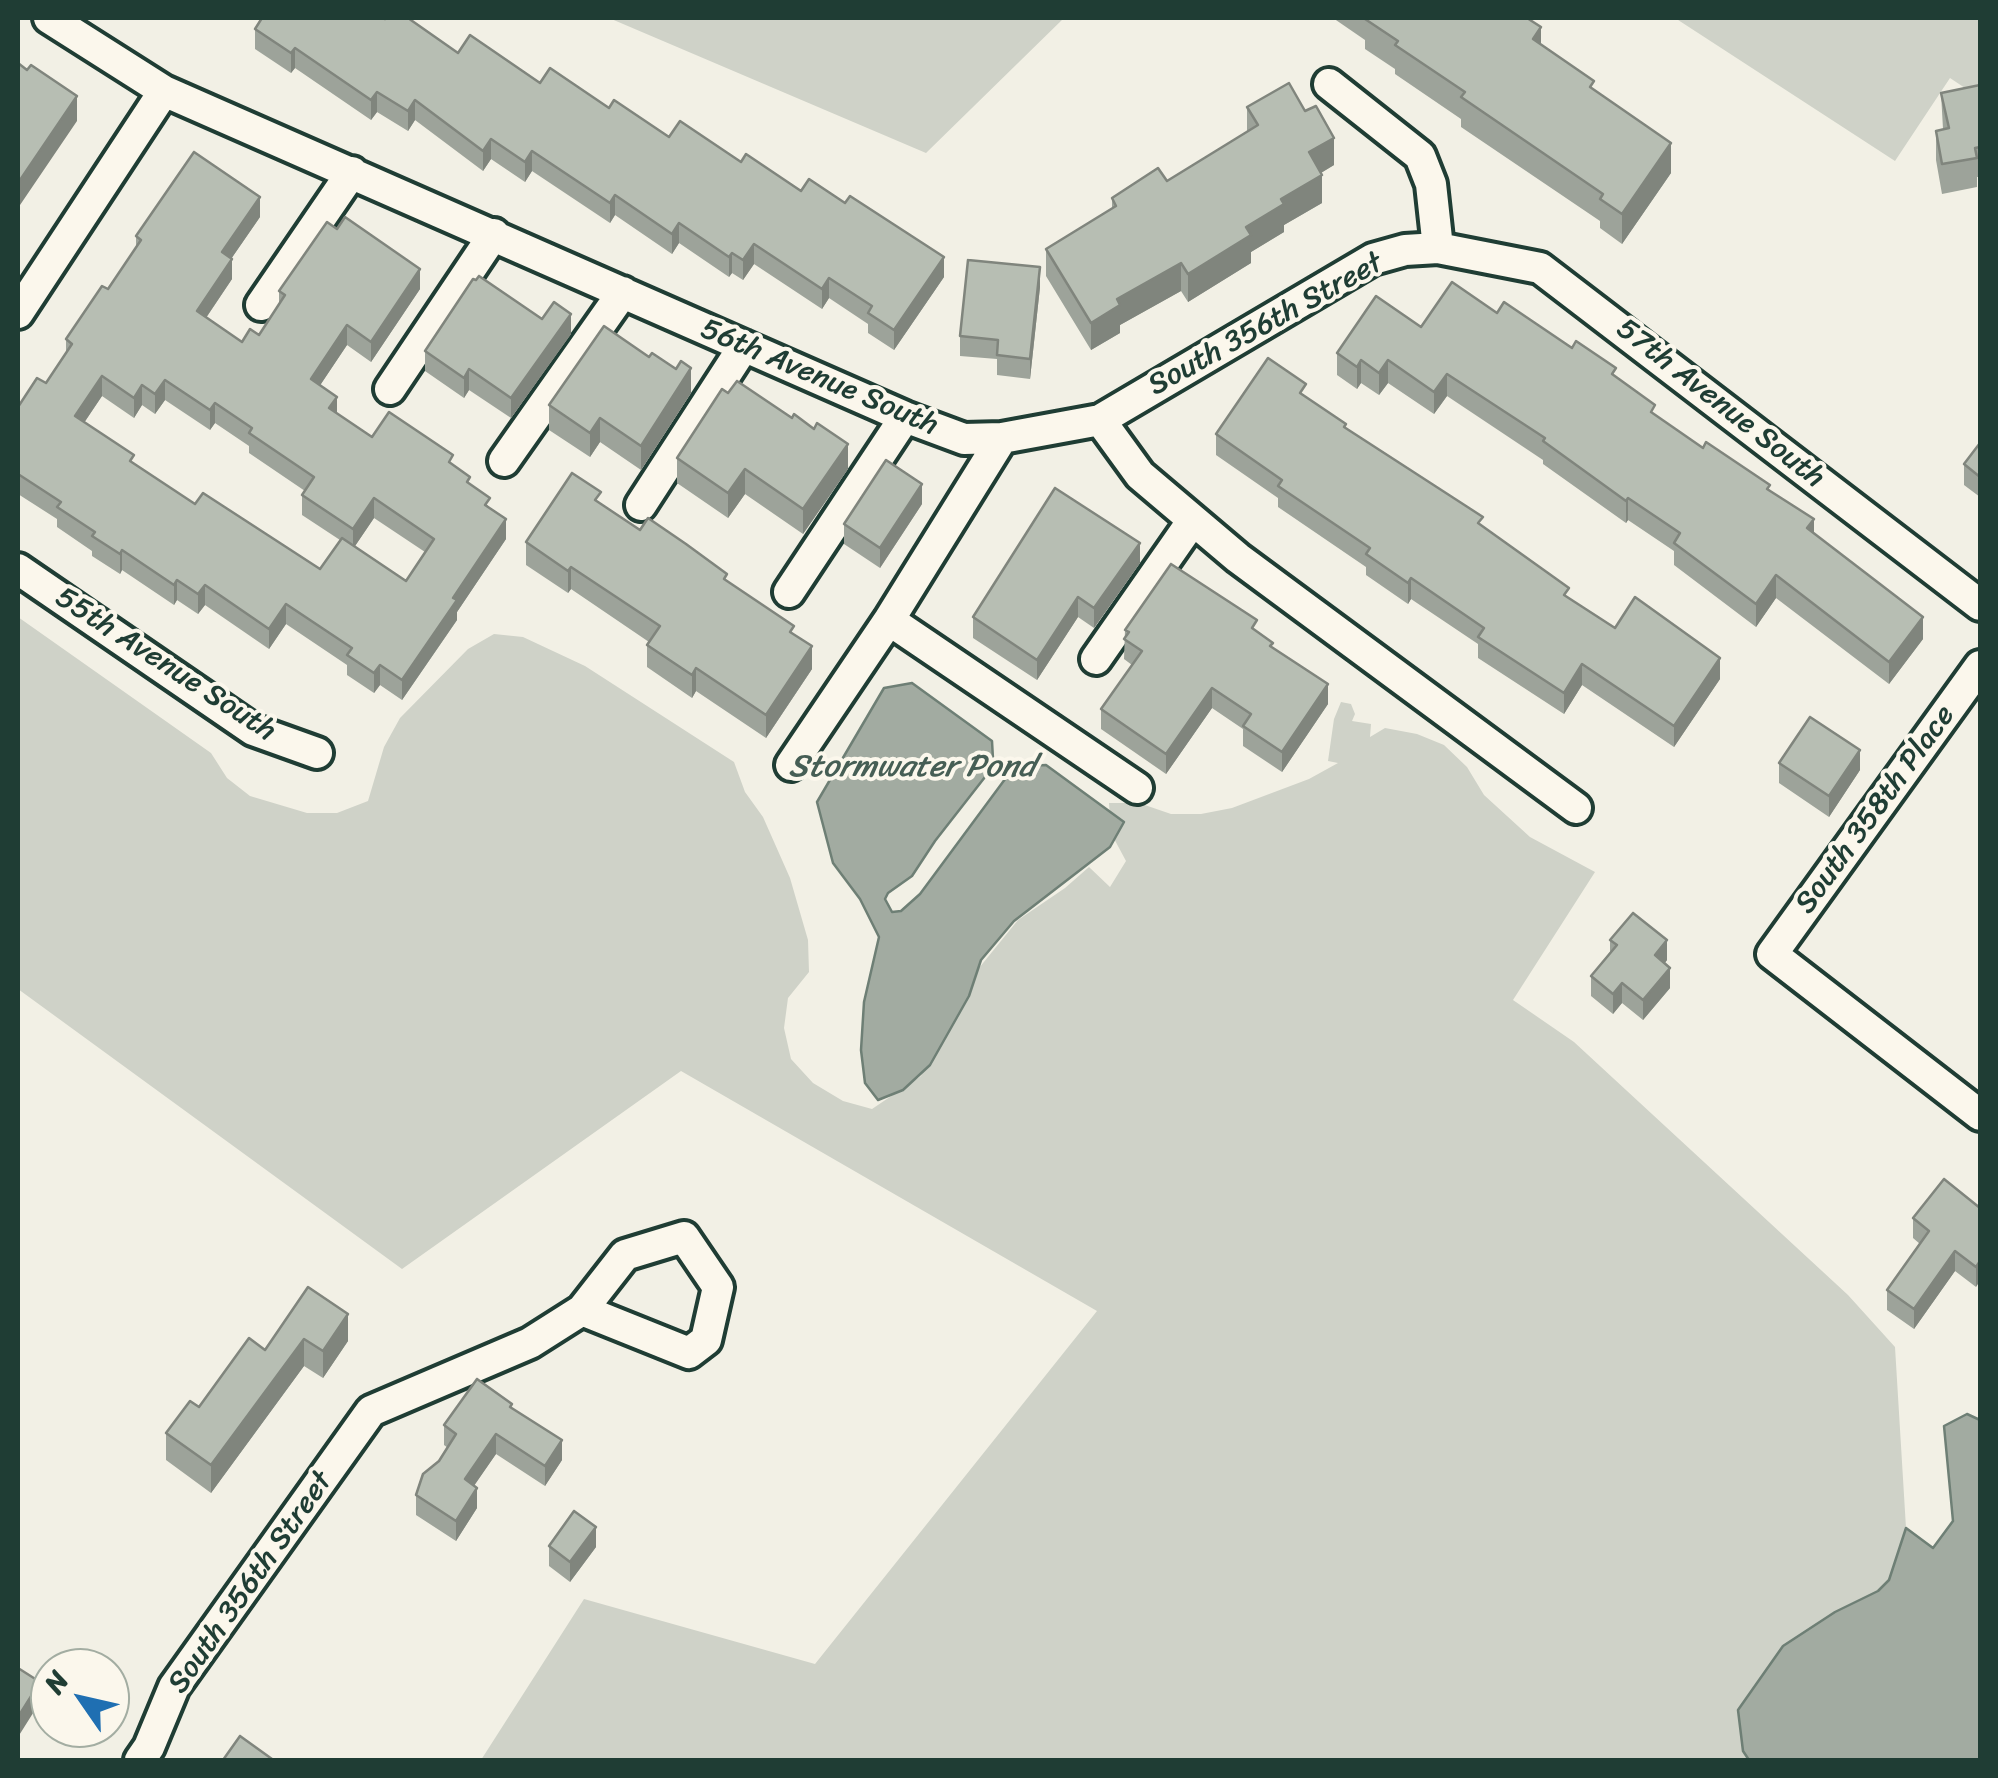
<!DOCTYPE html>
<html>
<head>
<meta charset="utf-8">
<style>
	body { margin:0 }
	#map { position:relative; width:1998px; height:1778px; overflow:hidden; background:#f2f0e5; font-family:Sriracha,sans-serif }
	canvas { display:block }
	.frame { position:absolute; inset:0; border:20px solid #1f3d34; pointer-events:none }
	.north { position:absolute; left:30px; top:1648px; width:100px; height:100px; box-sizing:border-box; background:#fbf7ec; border:2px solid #a3ada2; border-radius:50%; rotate:304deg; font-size:28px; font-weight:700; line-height:40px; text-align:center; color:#1f3d34 }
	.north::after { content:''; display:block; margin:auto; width:35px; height:45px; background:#1f6fb2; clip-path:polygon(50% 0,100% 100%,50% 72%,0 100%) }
</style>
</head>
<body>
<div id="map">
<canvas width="1998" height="1778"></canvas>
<div class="frame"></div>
<div class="north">N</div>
</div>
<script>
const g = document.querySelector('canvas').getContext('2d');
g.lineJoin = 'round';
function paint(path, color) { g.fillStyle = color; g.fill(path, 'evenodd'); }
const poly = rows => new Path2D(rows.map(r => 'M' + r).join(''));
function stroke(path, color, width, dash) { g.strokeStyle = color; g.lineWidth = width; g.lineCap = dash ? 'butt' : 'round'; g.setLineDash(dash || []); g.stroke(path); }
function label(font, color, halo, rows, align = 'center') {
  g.font = font + ' Sriracha,sans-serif'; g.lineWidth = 8; g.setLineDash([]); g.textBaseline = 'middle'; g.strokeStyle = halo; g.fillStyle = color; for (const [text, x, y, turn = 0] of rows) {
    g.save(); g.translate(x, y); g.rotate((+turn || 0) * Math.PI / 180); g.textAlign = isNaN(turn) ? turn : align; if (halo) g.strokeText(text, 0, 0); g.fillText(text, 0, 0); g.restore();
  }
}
const green = poly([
	[609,18,1064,18,926,153],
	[1675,18,1980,18,1980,98,1950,78,1895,161],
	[18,617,211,753,227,778,250,796,307,813,337,813,368,801,384,747,400,718,468,649,494,634,523,637,585,666,734,762,745,792,763,817,790,878,808,940,809,972,788,998,784,1028,791,1059,813,1083,843,1101,872,1109,921,1076,979,968,1018,920,1065,888,1089,867,1110,887,1126,861,1111,833,1109,803,1139,803,1171,814,1201,814,1232,808,1309,779,1338,763,1328,761,1334,719,1341,702,1351,704,1355,714,1352,721,1371,724,1370,737,1385,728,1417,734,1444,745,1467,767,1484,795,1530,837,1595,872,1513,1000,1574,1042,1848,1295,1895,1347,1906,1528,1932,1549,1954,1529,1944,1426,1967,1414,1980,1420,1980,1760,481,1760,584,1599,815,1664,1097,1311,681,1071,402,1269,18,989]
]);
const water = poly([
	[912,683,992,741,993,759,985,777,935,841,912,876,888,893,885,899,892,912,901,911,920,894,1014,767,1046,765,1124,822,1110,847,1014,921,981,960,969,996,930,1065,903,1090,878,1100,865,1083,861,1050,864,1002,879,937,860,899,833,863,817,802,884,688,912,683],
	[1967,1414,1980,1420,1980,1760,1749,1760,1743,1751,1738,1710,1783,1646,1835,1612,1878,1591,1889,1580,1906,1528,1933,1548,1953,1521,1944,1426,1967,1414]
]);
const minor = poly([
	[49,18,164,91,905,417,964,439,1002,438,1100,420,1373,259,1405,250,1438,248,1540,268,1980,605],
	[1329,84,1420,156,1431,184,1438,248],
	[261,305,352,172],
	[18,313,164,91],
	[390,389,494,234],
	[1100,420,1140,475,1238,558,1576,808],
	[504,461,623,292],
	[641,505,744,346],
	[18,569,253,730,317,753],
	[789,592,905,417],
	[889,620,1137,788],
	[1096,659,1193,520],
	[1980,666,1772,954,1980,1115],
	[791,765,889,620,1002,438],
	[140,1760,149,1747,174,1687,371,1411,530,1343,582,1310,625,1255,684,1237,718,1287,706,1340,689,1353,582,1310]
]);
const wall = poly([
	[1333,18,1527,18,1541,45,1594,91,1671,173,1622,244,1600,228,1600,221,1461,127,1461,119,1395,74,1395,69,1365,49,1365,40],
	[255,29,458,53,609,108,669,137,741,162,801,191,944,277,894,350,868,333,868,324,829,298,822,309,754,264,743,280,732,273,729,277,679,243,672,254,615,215,610,223,532,171,525,182,491,159,483,171,415,120,408,131,377,112,371,120,295,68,291,73,255,49],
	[1980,85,1980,177,1977,177,1977,187,1942,194,1936,160,1936,131,1943,129,1941,93],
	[1247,107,1334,165,1321,173,1322,203,1284,225,1284,232,1251,252,1251,263,1188,302,1181,291,1120,325,1120,333,1091,350,1046,276,1046,249,1112,209,1112,198,1167,181,1247,132],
	[260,217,231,259,232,279,206,318,242,342,259,335,279,304,279,291,420,289,371,362,347,345,320,385,337,413,372,437,453,465,490,508,506,539,457,612,457,620,402,700,380,685,374,693,347,675,347,665,286,624,269,649,205,605,198,614,177,600,174,605,122,570,120,574,92,556,92,551,57,527,57,519,18,494,18,407,46,383,66,353,66,339,108,289,136,247,136,236],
	[102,396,134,418,142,405,155,414,165,400,210,430,215,423,249,446,249,453,305,491,302,495,302,515,340,540,320,569,195,504,134,464,84,423],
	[374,518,425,552,406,581,355,546],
	[1040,287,1030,379,997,375,997,359,960,356,960,336],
	[1497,313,1616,377,1655,415,1703,448,1770,490,1923,639,1889,684,1776,598,1756,627,1674,565,1674,551,1628,520,1626,523,1543,464,1543,460,1447,396,1434,414,1388,383,1379,395,1361,383,1357,389,1337,375,1337,353,1421,327],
	[542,319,571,334,511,418,469,390,464,398,425,371,425,351],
	[691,393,641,470,600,442,590,457,549,430,549,405],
	[1306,397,1346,428,1483,526,1569,598,1615,628,1720,679,1674,747,1582,685,1564,714,1478,658,1478,644,1411,599,1408,604,1366,575,1366,567,1278,507,1278,498,1216,455,1216,434],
	[1980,443,1980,497,1964,485,1964,464],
	[677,458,848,469,803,534,745,494,728,518,677,483],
	[601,504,640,530,727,581,794,634,812,669,766,738,696,691,692,698,647,667,647,645,649,642,571,589,568,593,526,565,526,542],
	[922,504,880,568,844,544,844,524],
	[1140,563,1094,628,1078,617,1037,680,973,638,973,617],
	[1125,630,1257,632,1328,704,1282,772,1243,746,1243,729,1212,708,1166,774,1101,729,1101,709,1132,665,1124,659],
	[1779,763,1860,770,1829,817,1779,783],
	[1610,940,1667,960,1665,963,1670,988,1643,1020,1622,1003,1613,1014,1591,996,1591,976,1610,952],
	[1980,1208,1976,1287,1955,1271,1914,1329,1887,1310,1887,1290,1920,1244,1913,1238,1913,1218],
	[308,1287,348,1341,323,1378,304,1366,211,1493,166,1460,166,1433,265,1350],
	[512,1408,562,1460,545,1486,496,1454,474,1485,477,1508,456,1541,416,1515,416,1495,448,1448,444,1445,444,1425],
	[549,1546,596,1547,570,1582,549,1566]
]);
const shadedWall = poly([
	[1541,27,1541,56,1533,39],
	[295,48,295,68,291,73,291,53],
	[377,92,377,112,371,120,371,100],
	[77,96,77,121,18,208,18,183],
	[415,100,415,120,408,131,408,111],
	[1334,138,1334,165,1309,180,1309,152],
	[491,139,491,159,483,171,483,151],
	[1671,143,1671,173,1622,244,1622,214],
	[532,151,532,171,525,182,525,162],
	[1322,175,1322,203,1284,225,1284,232,1251,252,1251,263,1188,302,1188,274,1281,199],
	[615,195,615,215,610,223,610,203],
	[260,197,260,217,222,272,222,252],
	[679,223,679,243,672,254,672,234],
	[754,244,754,264,743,280,743,260],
	[732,253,732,273,729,277,729,257],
	[944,257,944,277,894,350,894,330],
	[232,259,232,279,197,331,197,311],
	[1181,263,1181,291,1120,325,1120,333,1091,350,1091,323,1117,299],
	[1040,267,1040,287,1030,379,1030,359],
	[420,269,420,289,371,362,371,342],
	[829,278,829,298,822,309,822,289],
	[571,314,571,334,511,418,511,398],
	[347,325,347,345,311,399,311,379],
	[1361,360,1361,383,1357,389,1357,367],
	[1388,360,1388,383,1379,395,1379,373],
	[691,368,691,393,641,470,641,446],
	[469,369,469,390,464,398,464,378],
	[1447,374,1447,396,1434,414,1434,392],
	[102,376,102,396,75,436,75,416],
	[165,380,165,400,155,414,155,394],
	[142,385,142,405,134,418,134,398],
	[337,397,337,417,329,408],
	[215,403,215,423,210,430,210,410],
	[600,418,600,442,590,457,590,433],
	[848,444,848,469,803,534,803,509],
	[745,469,745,494,728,518,728,493],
	[922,484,922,504,880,568,880,548],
	[374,498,374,518,353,549,353,529],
	[1628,498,1628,520,1626,523,1626,501],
	[506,519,506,539,457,612,457,620,402,700,402,680,453,598],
	[1814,519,1814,541,1807,528],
	[1140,543,1140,563,1094,628,1094,608],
	[122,550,122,570,120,574,120,554],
	[571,567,571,589,568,593,568,571],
	[1776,575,1776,598,1756,627,1756,604],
	[1411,578,1411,599,1408,604,1408,583],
	[177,580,177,600,174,605,174,585],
	[205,585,205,605,198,614,198,594],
	[1078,597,1078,617,1037,680,1037,660],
	[286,604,286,624,269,649,269,629],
	[1923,617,1923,639,1889,684,1889,662],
	[812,646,812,669,766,738,766,715],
	[1720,658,1720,679,1674,747,1674,726],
	[1582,664,1582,685,1564,714,1564,693],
	[380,665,380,685,374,693,374,673],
	[696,668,696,691,692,698,692,675],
	[1328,684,1328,704,1282,772,1282,752],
	[1212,688,1212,708,1166,774,1166,754],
	[1860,750,1860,770,1829,817,1829,796],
	[1667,940,1667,960,1655,975,1655,955],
	[1670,968,1670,988,1643,1020,1643,1000],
	[1622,983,1622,1003,1613,1014,1613,994],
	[1955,1251,1955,1271,1914,1329,1914,1309],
	[1980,1261,1980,1281,1976,1287,1976,1267],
	[348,1314,348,1341,323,1378,323,1351],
	[304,1339,304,1366,211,1493,211,1465],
	[496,1434,496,1454,465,1499,465,1479],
	[562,1440,562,1460,545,1486,545,1466],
	[477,1488,477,1508,456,1541,456,1521],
	[596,1527,596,1547,570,1582,570,1562],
	[40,1682,40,1702,18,1737,18,1717]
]);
const building = poly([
	[262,18,382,18,385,19,386,18,408,18,458,53,470,35,540,83,550,68,609,108,614,100,669,137,680,121,741,162,746,154,801,191,809,179,845,203,850,196,944,257,894,330,868,313,872,306,829,278,822,289,754,244,743,260,732,253,729,257,679,223,672,234,615,195,610,203,532,151,525,162,491,139,483,151,415,100,408,111,377,92,371,100,295,48,291,53,255,29,262,18],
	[1367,18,1527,18,1541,27,1533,39,1594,81,1590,87,1671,143,1622,214,1600,199,1603,194,1461,97,1465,92,1395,45,1398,41,1365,19,1367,18],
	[18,63,27,70,31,65,77,96,18,183,18,63],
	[1289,83,1305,111,1316,106,1334,138,1309,152,1322,175,1281,199,1284,204,1246,227,1251,235,1188,274,1181,263,1117,299,1120,305,1091,323,1046,249,1116,206,1112,198,1158,168,1167,181,1258,125,1247,107,1289,83],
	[1980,85,1980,147,1975,148,1977,158,1942,164,1936,131,1949,128,1941,93,1980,85],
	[194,152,260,197,222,252,232,259,197,311,242,342,250,329,259,335,285,295,279,291,327,222,337,229,345,217,420,269,371,342,347,325,311,379,337,397,329,408,372,437,389,412,453,455,449,462,470,477,467,482,490,498,485,505,506,519,453,598,457,600,402,680,380,665,374,673,347,655,352,648,286,604,269,629,205,585,198,594,177,580,174,585,122,550,120,554,92,536,95,532,57,507,61,502,18,474,18,407,37,378,46,383,72,344,66,339,102,286,108,289,141,240,136,236,194,152],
	[102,376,134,398,142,385,155,394,165,380,210,410,215,403,252,428,249,433,314,477,302,495,353,529,374,498,434,539,406,581,342,538,320,569,203,493,195,504,130,461,134,455,75,416,102,376],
	[968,260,1040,267,1030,359,997,355,998,340,960,336,968,260],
	[479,276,542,319,554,302,571,314,511,398,469,369,464,378,425,351,473,279,476,280,479,276],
	[1452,282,1497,313,1504,302,1572,348,1576,341,1616,368,1612,374,1655,405,1651,412,1703,448,1706,442,1770,485,1767,489,1814,519,1807,528,1923,617,1889,662,1776,575,1756,604,1674,543,1680,533,1628,498,1626,501,1543,441,1545,438,1447,374,1434,392,1388,360,1379,373,1361,360,1357,367,1337,353,1376,296,1421,327,1452,282],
	[604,326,649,357,652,353,676,369,681,361,691,368,641,446,600,418,590,433,549,405,604,326],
	[1268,358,1306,384,1300,393,1346,424,1344,427,1483,517,1478,523,1569,588,1564,595,1615,628,1635,597,1720,658,1674,726,1582,664,1564,693,1478,637,1484,628,1411,578,1408,583,1366,554,1370,548,1278,486,1282,480,1216,434,1268,358],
	[737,381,792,418,794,414,814,429,817,423,848,444,803,509,745,469,728,493,677,458,722,389,728,393,737,381],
	[1980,443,1980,477,1964,464,1980,443],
	[886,460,922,484,880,548,844,524,886,460],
	[572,473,601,492,595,500,640,530,648,518,686,544,727,574,724,579,794,626,790,632,812,646,766,715,696,668,692,675,647,645,660,626,571,567,568,571,526,542,572,473],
	[1055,488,1140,543,1094,608,1078,597,1037,660,973,617,1055,488],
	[1171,564,1257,620,1252,628,1273,643,1270,646,1328,684,1282,752,1243,726,1251,714,1212,688,1166,754,1101,709,1142,651,1124,639,1129,632,1125,630,1171,564],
	[1810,717,1860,750,1829,796,1779,763,1810,717],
	[1633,913,1667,940,1655,955,1670,968,1643,1000,1622,983,1613,994,1591,976,1617,945,1610,940,1633,913],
	[1944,1179,1980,1208,1980,1261,1976,1267,1955,1251,1914,1309,1887,1290,1929,1231,1913,1218,1944,1179],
	[308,1287,348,1314,323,1351,304,1339,211,1465,166,1433,190,1401,199,1407,249,1338,265,1350,308,1287],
	[477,1379,512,1404,510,1407,562,1440,545,1466,496,1434,465,1479,477,1488,456,1521,416,1495,423,1474,439,1461,456,1434,444,1425,477,1379],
	[574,1511,596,1527,570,1562,549,1546,574,1511],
	[18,1668,40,1682,18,1717,18,1668],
	[240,1736,272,1759,271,1760,223,1760,240,1736]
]);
const streetNames = [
	["South 356th Street",1266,325,-29],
	["56th Avenue South",819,378,23],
	["57th Avenue South",1720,404,38],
	["55th Avenue South",165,665,33],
	["South 358th Place",1876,810,-54],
	["South 356th Street",251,1583,-55]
];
const waterNames = [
	["Stormwater Pond",912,768]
];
paint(green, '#cfd2c8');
paint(water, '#a2aba1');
stroke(water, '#6e7f75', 2.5);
stroke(minor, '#1f3d34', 38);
stroke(minor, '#fbf7ec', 30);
paint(wall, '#9da39a');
paint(shadedWall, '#80857d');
paint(building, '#b7beb3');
stroke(building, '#80857d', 2.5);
label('30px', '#1f3d34', '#fbf7ec', streetNames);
label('italic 32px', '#465e55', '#fbf7ec', waterNames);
</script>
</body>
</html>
